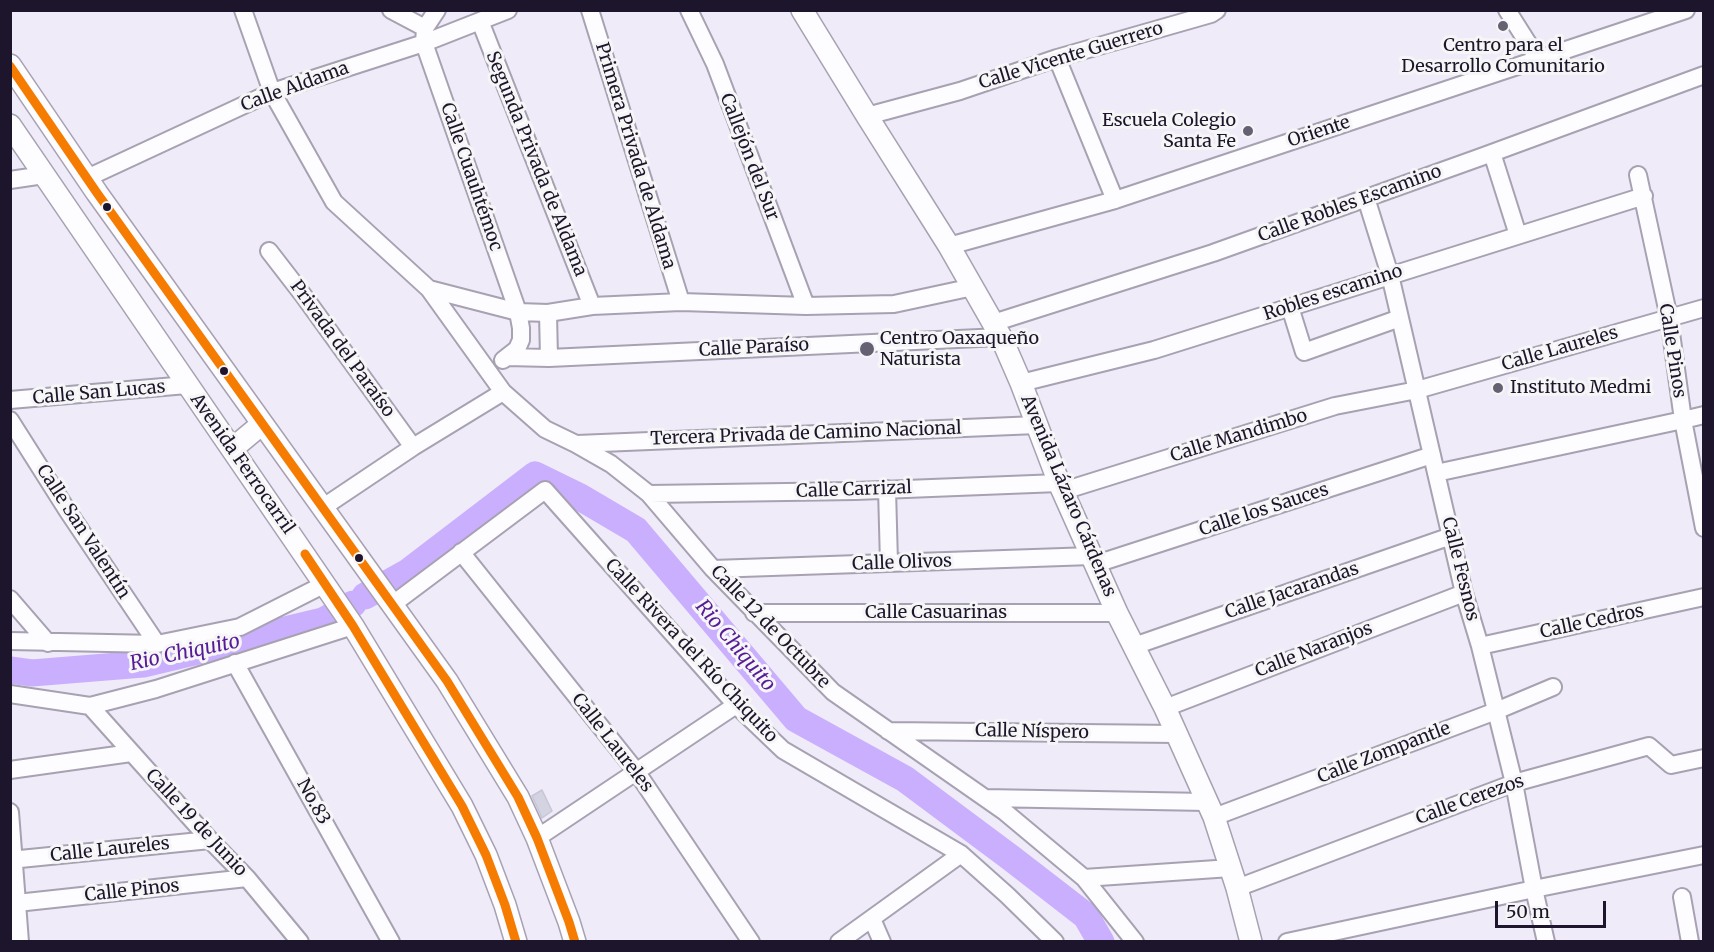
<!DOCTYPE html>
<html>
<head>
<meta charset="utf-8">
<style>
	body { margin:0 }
	#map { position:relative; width:1714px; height:952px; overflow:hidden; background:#efebf8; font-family:Merriweather,serif }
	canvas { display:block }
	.frame { position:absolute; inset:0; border:12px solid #1d152b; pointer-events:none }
	.scale { position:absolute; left:1495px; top:901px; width:111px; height:27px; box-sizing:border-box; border:3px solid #1d152b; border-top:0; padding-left:8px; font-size:18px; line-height:21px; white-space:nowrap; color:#1d152b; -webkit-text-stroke:4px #f6f6f6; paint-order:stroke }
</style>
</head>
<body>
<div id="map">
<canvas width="1714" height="952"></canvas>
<div class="frame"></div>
<div class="scale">50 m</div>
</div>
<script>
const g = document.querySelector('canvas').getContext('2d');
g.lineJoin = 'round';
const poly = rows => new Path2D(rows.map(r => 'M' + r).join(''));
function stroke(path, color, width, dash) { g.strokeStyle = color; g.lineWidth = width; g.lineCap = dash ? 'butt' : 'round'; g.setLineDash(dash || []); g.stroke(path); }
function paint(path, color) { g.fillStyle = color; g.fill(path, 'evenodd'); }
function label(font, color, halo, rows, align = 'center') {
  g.font = font + ' Merriweather,serif'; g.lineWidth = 6; g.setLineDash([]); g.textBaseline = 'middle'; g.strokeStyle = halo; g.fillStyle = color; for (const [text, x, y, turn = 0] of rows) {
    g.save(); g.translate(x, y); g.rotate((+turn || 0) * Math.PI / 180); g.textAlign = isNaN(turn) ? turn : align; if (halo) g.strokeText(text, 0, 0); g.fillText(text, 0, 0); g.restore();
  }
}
const river = poly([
	[365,596,408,572,535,475,580,497,636,530,796,719,905,779,1011,858,1086,916,1101,942],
	[10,670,32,673,143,664,323,621,353,604]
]);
const building = poly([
	[542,790,552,811,542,818,532,796,542,790]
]);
const minor = poly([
	[243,10,272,92,334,202,429,289,518,312,548,313,592,306,681,302,806,306,894,304,973,287],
	[391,10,425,28],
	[437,10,425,28,424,43,518,312,521,328,521,340,517,349,503,360],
	[590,10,681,302],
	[689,10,715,64,806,306],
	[1507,10,1538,59],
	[480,21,592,306],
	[1057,58,1115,200],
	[867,116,960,91,1057,58,1211,14,1217,10],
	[1492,153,1518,235],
	[1638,175,1669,318,1683,420,1704,528],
	[87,178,272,92,424,43,508,10],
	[10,180,44,175],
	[1366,198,1390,275,1464,593,1480,646,1514,783,1534,889,1546,942],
	[949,246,1115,200,1686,10],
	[269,251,303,295,413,447],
	[429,289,503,392,545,429,576,444,611,464,649,494,713,569,833,692,1005,812,1084,878,1135,942],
	[1290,307,1304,352,1400,318],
	[548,313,549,358],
	[993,323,1213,253,1481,157,1704,75],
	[507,357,549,358,1001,337],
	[1021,383,1154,350,1644,196],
	[10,400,187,385],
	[10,420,67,510,157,644],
	[577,444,1037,425],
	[1436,473,1683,420,1704,415],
	[887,489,889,563],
	[1063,491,1335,406,1417,390,1704,308],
	[649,494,855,491,1059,483],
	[322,508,413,447,503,392],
	[461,552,636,771,751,942],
	[1096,564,1432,455],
	[713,569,1092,556],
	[10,599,48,643],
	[393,604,545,490,736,705,783,750,961,854,1007,895,1055,942],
	[754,613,1117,613],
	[10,641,157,644,240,627,325,584],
	[1134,646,1451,536],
	[1480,646,1704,597],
	[235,663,391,942],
	[10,694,90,706,156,689,353,626],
	[90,706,210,840,247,878,300,942],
	[1165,708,1464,593],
	[888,731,1177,734],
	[10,770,131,753],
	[985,798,1207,802],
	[10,812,20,942],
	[1214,817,1496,711,1553,687],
	[537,838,736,705],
	[10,860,210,840],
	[1084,878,1231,868],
	[1237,888,1514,783,1649,746,1671,765,1704,758],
	[1682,897,1690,942],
	[17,903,247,878],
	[872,919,882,942],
	[839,942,961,854],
	[1287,942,1534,889,1704,855]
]);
const major = poly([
	[802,10,867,116,949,246,1001,337,1021,383,1059,483,1117,613,1165,708,1214,817,1237,888,1251,942],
	[10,65,97,193,447,681,518,797,537,838,569,922,575,942],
	[10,125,353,626,462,806,486,855,505,905,516,942],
	[232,449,262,424]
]);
const bus1 = poly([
	[10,66,97,193,447,681,518,797,537,838,569,922,575,942],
	[305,554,353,626,462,806,486,855,505,905,516,942]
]);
const markers = [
	[1503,26,6,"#666073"],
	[1248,131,6,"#666073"],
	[107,207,5,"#1d152b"],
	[867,349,8,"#666073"],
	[224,371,5,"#1d152b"],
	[1498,388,6,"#666073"],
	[359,558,5,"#1d152b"]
];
const poiNames = [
	["Centro para el",1503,46,"center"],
	["Desarrollo Comunitario",1503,67,"center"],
	["Escuela Colegio",1236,121,"right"],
	["Santa Fe",1236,142,"right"],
	["Centro Oaxaqueño",880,339],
	["Naturista",880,360],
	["Instituto Medmi",1510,388]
];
const streetNames = [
	["Calle Vicente Guerrero",1071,56,-17],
	["Calle Aldama",295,87,-20],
	["Oriente",1319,132,-18],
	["Primera Privada de Aldama",635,156,73],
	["Callejón del Sur",749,157,69],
	["Segunda Privada de Aldama",536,164,68],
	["Calle Cuauhtémoc",471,177,71],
	["Calle Robles Escamino",1350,204,-20],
	["Robles escamino",1333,293,-18],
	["Calle Paraíso",754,348,-3],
	["Privada del Paraíso",342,349,54],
	["Calle Laureles",1560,349,-16],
	["Calle Pinos",1672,351,81],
	["Calle San Lucas",99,393,-5],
	["Tercera Privada de Camino Nacional",806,434,-2],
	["Calle Mandimbo",1239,436,-17],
	["Avenida Ferrocarril",242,464,55],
	["Calle Carrizal",854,490,-2],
	["Avenida Lázaro Cárdenas",1068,496,67],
	["Calle los Sauces",1264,510,-18],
	["Calle San Valentín",83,532,57],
	["Calle Olivos",902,563,-2],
	["Calle Fesnos",1460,569,76],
	["Calle Jacarandas",1292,591,-19],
	["Calle Casuarinas",936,613],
	["Calle Cedros",1592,622,-12],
	["Calle 12 de Octubre",770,627,46],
	["Calle Naranjos",1314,650,-21],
	["Calle Rivera del Río Chiquito",691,651,47],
	["Calle Níspero",1032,732,1],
	["Calle Laureles",612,743,52],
	["Calle Zompantle",1384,753,-21],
	["Calle Cerezos",1470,800,-20],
	["No.83",313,802,61],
	["Calle 19 de Junio",196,823,47],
	["Calle Laureles",110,850,-6],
	["Calle Pinos",132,891,-6]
];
const waterNames = [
	["Rio Chiquito",735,646,50],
	["Rio Chiquito",185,653,-12]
];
stroke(river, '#c9affd', 27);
paint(building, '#d4d3e2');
stroke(building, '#c6c6d7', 1.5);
stroke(minor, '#a7a1b2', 20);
stroke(major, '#a7a1b2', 24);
stroke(minor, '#fdfcfe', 16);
stroke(major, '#fdfcfe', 21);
stroke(bus1, '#f57c00', 9);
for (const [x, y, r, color] of markers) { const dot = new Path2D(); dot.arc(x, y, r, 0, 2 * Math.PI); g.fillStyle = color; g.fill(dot); stroke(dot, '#f6f6f6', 2); }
label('18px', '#1d152b', '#f6f6f6', poiNames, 'left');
label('18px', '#1d152b', '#f6f6f6', streetNames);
label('italic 20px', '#561b97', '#f6f6f6', waterNames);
</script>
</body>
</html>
